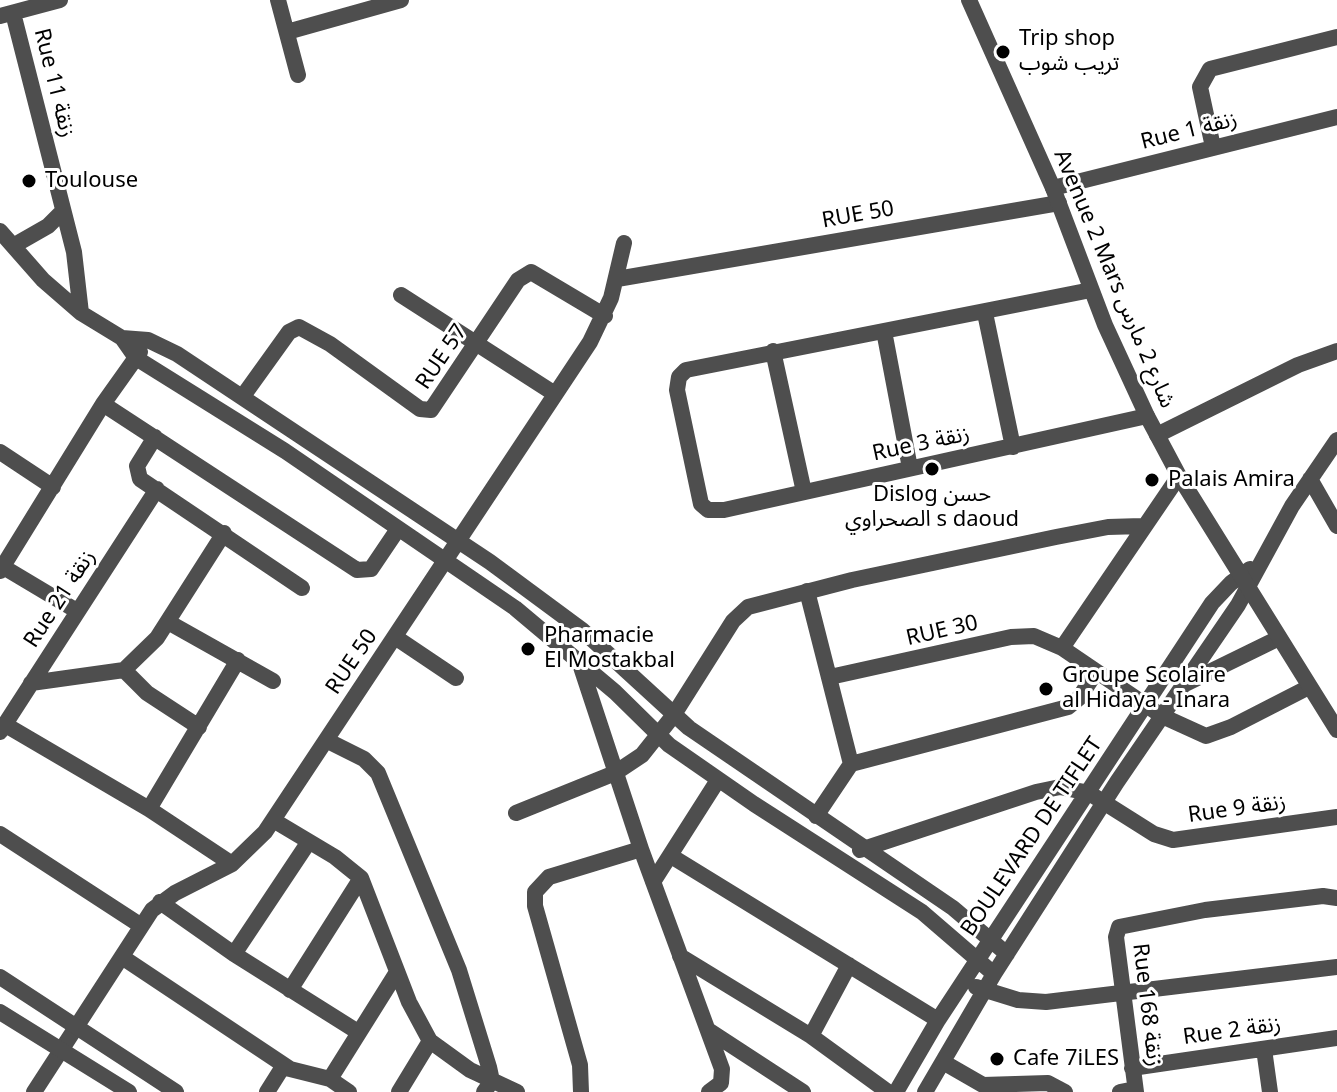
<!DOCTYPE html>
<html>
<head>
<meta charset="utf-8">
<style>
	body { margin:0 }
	canvas { display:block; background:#fff }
</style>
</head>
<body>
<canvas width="1337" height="1092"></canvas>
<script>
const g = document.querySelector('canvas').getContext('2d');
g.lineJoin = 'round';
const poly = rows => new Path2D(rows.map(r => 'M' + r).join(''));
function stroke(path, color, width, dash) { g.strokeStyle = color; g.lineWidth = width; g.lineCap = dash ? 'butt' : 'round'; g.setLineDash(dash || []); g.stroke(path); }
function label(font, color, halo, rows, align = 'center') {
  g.font = font + ' "Noto Sans","Noto Sans Arabic",sans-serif'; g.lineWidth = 6; g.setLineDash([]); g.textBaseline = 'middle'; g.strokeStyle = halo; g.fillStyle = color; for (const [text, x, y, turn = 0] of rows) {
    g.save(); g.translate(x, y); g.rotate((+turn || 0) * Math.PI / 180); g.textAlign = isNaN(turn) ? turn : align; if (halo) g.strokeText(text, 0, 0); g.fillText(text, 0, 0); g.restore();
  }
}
const minor = poly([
	[278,0,298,75],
	[13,13,74,252,81,313],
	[0,16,60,0],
	[287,32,401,0],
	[1213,147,1200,87,1210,69,1337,37],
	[1053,188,1337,117],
	[0,231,43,280,81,313,122,338,136,358,285,451,515,608,615,692,669,745,754,804,922,912,994,974],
	[13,246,48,226,63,211],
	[617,279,1059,203],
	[1091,290,686,370,679,377,677,390,701,504,708,510,724,510,1147,416],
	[401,295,555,394],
	[985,313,1013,447],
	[884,331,910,468],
	[122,338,148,340,177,354,490,562,582,630,689,728,953,908,1007,954],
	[773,351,804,492],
	[243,396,289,332,299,327,330,344,420,409,431,410,518,280,531,272,605,316],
	[103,404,357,570,371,569,398,529],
	[1157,435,1298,365,1337,351],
	[155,437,137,466,140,479,302,588],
	[0,452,53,487],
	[1310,479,1337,526],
	[0,565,77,611],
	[0,571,103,404,140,352],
	[807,591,851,764],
	[168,622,273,681],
	[395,637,456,678],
	[1062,648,1179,476],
	[579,661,641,849,722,1069,721,1083,709,1092],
	[124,670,157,638,224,533],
	[830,677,1011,637,1034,636,1062,648,1162,716,1206,736,1231,727,1309,687],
	[31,683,124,670,147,693,199,727],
	[1185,684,1279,638],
	[4,724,149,809,232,864],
	[0,732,157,489],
	[326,740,364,759,378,773,459,970,489,1067,492,1081,484,1092],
	[851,764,1068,707,1079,698,1096,672],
	[149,809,238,660],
	[516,813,615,773,642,755,673,716,733,621,748,607,852,580,1056,537,1108,527,1142,526],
	[816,816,851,764],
	[273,820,335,857,361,878,409,1002,430,1041,470,1070,517,1092],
	[0,834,140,925],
	[860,850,1036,792,1060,787,1089,793,1154,834,1173,840,1337,817],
	[671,856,938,1020],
	[653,882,718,780],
	[160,902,234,954,358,1032],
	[234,954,308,843],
	[680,956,811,1036,888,1092],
	[122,957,290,1069,330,1079,349,1092],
	[976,987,1018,1000,1046,1002,1337,967],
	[290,990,361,878],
	[708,1030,803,1092],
	[811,1036,849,965],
	[1264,1049,1270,1092],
	[943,1062,983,1085,1048,1083,1065,1092],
	[1132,1068,1337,1038],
	[330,1079,397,972],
	[34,1092,152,910,175,893,232,864,265,832,590,342,611,298,624,243],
	[267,1092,284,1065],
	[399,1092,430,1041],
	[581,1092,580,1065,535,906,535,892,549,877,641,849],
	[896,1092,938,1020,1212,603,1231,583,1250,569],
	[925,1092,994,974,1117,782,1238,605,1292,506,1337,440],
	[1120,1092,1135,1089],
	[1136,1092,1116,937,1119,927,1205,910,1323,896,1337,898]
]);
const tertiary = poly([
	[969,0,1053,188,1105,325,1147,416,1179,476,1337,730],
	[0,977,176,1092],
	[0,1012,129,1092]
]);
const markers = [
	[1003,52,8,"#000"],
	[29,181,8,"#000"],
	[932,469,8,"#000"],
	[1152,480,8,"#000"],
	[528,649,8,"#000"],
	[1046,689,8,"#000"],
	[997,1059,8,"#000"]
];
const poiNames = [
	["Trip shop",1019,39],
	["تريب شوب",1019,64],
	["Toulouse",45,181],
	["Palais Amira",1168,480],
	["Dislog حسن",932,495,"center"],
	["الصحراوي s daoud",932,520,"center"],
	["Pharmacie",544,636],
	["El Mostakbal",544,661],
	["Groupe Scolaire",1062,676],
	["al Hidaya - Inara",1062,701],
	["Cafe 7iLES",1013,1059]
];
const streetNames = [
	["Rue 11 زنقة",54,83,76],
	["Rue 1 زنقة",1189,131,-14],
	["RUE 50",858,215,-10],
	["Avenue 2 Mars شارع 2 مارس",1114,279,67],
	["RUE 57",442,357,-56],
	["Rue 3 زنقة",921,444,-12],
	["Rue 21 زنقة",60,599,-57],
	["RUE 30",942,631,-13],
	["RUE 50",352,662,-56],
	["Rue 9 زنقة",1237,809,-8],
	["BOULEVARD DE TIFLET",1032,837,-56],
	["Rue 168 زنقة",1147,1005,83],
	["Rue 2 زنقة",1232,1031,-8]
];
stroke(minor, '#4e4e4e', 16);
stroke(tertiary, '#4e4e4e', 16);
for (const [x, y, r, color] of markers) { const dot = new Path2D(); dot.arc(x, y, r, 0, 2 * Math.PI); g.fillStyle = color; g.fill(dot); stroke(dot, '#fff', 3); }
label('22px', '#000', '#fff', poiNames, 'left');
label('22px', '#000', '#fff', streetNames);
</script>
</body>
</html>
